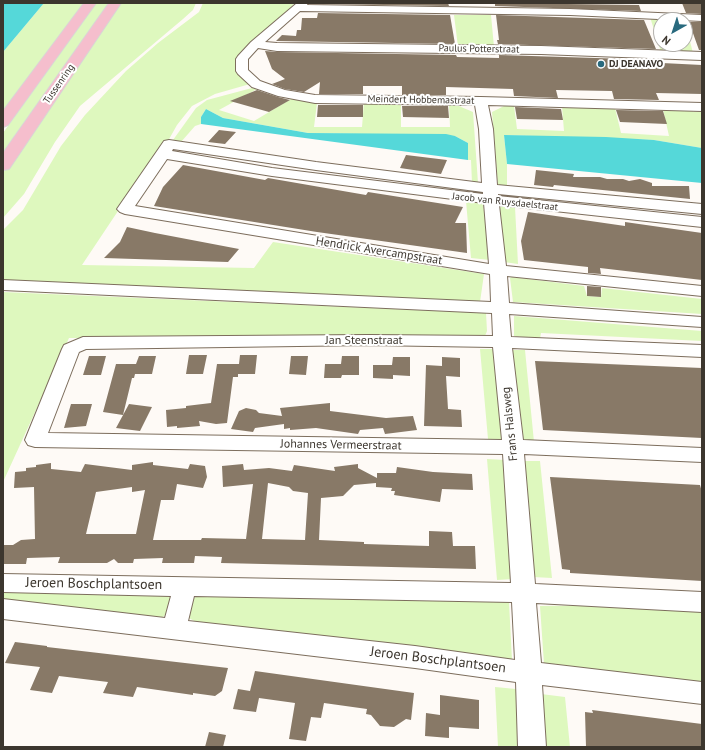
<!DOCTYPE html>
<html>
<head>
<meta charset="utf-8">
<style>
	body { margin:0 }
	#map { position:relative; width:705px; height:750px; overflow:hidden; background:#fefaf6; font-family:"PT Sans",sans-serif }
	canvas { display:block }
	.frame { position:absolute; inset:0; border:4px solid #3c362e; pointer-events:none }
	.north { position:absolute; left:653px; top:12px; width:40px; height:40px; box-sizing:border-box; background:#fff; border:1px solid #b1afab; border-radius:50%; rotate:219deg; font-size:11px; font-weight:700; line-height:16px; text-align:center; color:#3c362e }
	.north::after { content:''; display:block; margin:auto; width:14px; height:18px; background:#296a7e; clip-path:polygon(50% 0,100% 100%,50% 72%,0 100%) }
</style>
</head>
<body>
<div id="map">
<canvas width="705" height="750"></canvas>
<div class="frame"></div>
<div class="north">N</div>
</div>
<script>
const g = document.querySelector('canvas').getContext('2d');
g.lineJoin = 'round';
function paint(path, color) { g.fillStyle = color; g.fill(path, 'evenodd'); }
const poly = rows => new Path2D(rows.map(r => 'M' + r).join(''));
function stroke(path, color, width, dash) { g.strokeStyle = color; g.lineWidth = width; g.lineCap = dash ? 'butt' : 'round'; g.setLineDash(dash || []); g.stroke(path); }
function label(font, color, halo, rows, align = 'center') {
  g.font = font + ' "PT Sans",sans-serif'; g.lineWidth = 4; g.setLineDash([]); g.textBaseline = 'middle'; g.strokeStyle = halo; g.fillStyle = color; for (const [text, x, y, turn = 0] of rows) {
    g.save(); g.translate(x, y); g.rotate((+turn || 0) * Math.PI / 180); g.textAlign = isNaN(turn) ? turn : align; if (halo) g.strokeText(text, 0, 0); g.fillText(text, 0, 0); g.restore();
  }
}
const green = poly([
	[44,3,84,3,3,111,3,52],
	[96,3,109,3,3,152,3,133],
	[119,3,196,3,193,10,183,19,80,106,55,142,24,194,3,218,3,173],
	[203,3,295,3,239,57,235,65,238,74,250,84,215,94,192,106,177,125,168,141,161,145,155,157,117,210,118,211,82,265,254,268,273,242,484,274,480,302,3,281,3,230,23,210,61,146,85,115,126,71,158,43,199,12],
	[454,15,491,15,494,47,458,47],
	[650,17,684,20,661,20,661,44,685,44,685,22,693,53,661,52],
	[252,88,257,89,219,110,254,121,291,99,317,103,314,127,362,127,364,102,401,103,401,127,450,127,449,104,454,104,473,112,478,183,472,183,471,160,468,160,468,143,455,136,308,133,223,118,206,109,201,117,201,124,195,126,181,142,173,140,196,108,207,100],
	[506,105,514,106,517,129,564,131,562,107,615,108,621,133,669,136,663,109,702,112,702,148,654,140,504,135,507,164,507,187,498,186,492,112],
	[466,201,483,203,490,260,471,258],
	[504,205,515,207,518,264,504,262,499,208],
	[512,277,584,286,587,296,601,297,602,288,702,299,702,314,513,302,510,278],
	[3,292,486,313,487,331,485,336,69,338,3,482],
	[514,316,702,331,702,341,541,333,540,339,514,336],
	[480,349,493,349,504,440,488,439],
	[510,350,525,350,534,442,519,441],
	[487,459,505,460,513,579,497,580],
	[522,461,540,461,552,578,533,577],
	[3,588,163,589,171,597,168,613,156,622,3,605],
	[203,593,509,602,512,660,198,623,187,617,189,601],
	[628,605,702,611,702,683,544,664,540,606],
	[495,687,516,689,520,747,498,747],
	[541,694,565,697,570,747,545,747]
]);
const water = poly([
	[3,3,44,3,3,52],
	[206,109,223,118,308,133,446,134,455,136,468,143,468,160,201,124,201,117],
	[504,135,606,137,654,140,702,148,702,183,507,164]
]);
const building = poly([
	[319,3,448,3,449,6,319,4],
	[495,3,639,5,641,11,495,6],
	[682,3,702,3,702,14,686,13],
	[318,13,450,15,455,44,276,41,282,35,296,36,297,30,301,30,302,18,317,18],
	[496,15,644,20,656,49,498,44,497,40,499,40],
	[689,22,702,22,702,50,699,50],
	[265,51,277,52,456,55,457,57,499,58,499,55,661,60,662,63,702,65,702,94,656,93,659,100,614,99,612,91,556,90,558,98,514,96,513,89,446,87,446,95,402,95,402,86,363,86,363,94,319,94,320,82,304,92,285,89,272,84,285,79,272,69],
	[257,90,278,97,290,100,269,112,230,101],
	[318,105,363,105,363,117,317,117],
	[402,106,448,106,449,118,403,117],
	[515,107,561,109,563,120,517,119],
	[616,110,663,111,667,124,620,122],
	[219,130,236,132,225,144,208,142],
	[406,155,447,160,441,174,400,168],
	[183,165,265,180,268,178,366,195,368,192,463,207,455,223,466,223,467,253,317,232,154,206,163,187],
	[536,170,574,174,573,177,600,177,607,179,623,179,629,181,640,179,652,183,652,186,689,186,690,199,554,185,553,187,534,185],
	[528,212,625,226,625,222,702,233,702,280,600,268,601,274,588,273,588,267,524,260,521,241],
	[127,227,155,233,239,249,228,262,104,258,120,242],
	[587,286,601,287,601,297,587,296],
	[189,355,207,355,203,374,186,374],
	[240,355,257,355,255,374,238,374,238,377,233,377,227,423,216,424,199,421,200,426,177,428,177,426,167,427,166,410,186,408,186,406,211,403,217,364,239,364],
	[89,356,106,356,101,375,83,375],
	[139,356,156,356,152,374,135,374,134,378,132,378,123,415,103,412,116,364,136,364],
	[291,356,308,356,306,375,289,374],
	[342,356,359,356,359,375,342,375,341,378,324,378,325,364,341,364],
	[393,357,410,357,410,376,393,375,393,379,373,378,373,365,392,365],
	[442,357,460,358,460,377,446,376,448,409,461,410,462,427,424,426,426,365,442,366],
	[535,361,702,368,702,438,543,430],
	[330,403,330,411,386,418,413,416,417,430,385,434,383,428,360,430,358,434,316,428,290,430,290,428,284,429,284,424,255,428,253,432,231,429,239,411,246,408,256,410,259,413,282,416,280,408],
	[71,404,92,404,86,426,64,428],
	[129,404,152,407,140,431,116,428],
	[153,462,153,465,188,469,190,464,205,466,207,477,203,488,177,484,174,500,161,500,153,540,201,540,202,538,246,539,253,484,223,487,222,466,243,464,244,470,269,468,292,471,294,465,335,471,334,467,358,464,358,468,377,478,377,473,396,473,397,467,433,472,472,474,473,490,442,489,440,502,394,495,395,491,391,491,392,488,376,487,376,483,354,485,343,496,321,498,319,540,364,542,364,544,429,546,429,531,452,532,453,546,475,546,476,569,221,563,222,557,195,556,194,563,162,563,163,558,134,559,133,563,118,563,114,559,107,563,58,563,60,557,27,558,26,564,3,564,3,545,13,545,21,540,35,539,34,487,14,488,15,472,26,471,26,468,36,467,36,465,51,463,51,469,81,472,85,464,132,470,132,465],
	[268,483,289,487,293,491,308,493,305,540,262,539],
	[132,487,132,492,145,490,136,534,86,534,96,492],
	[550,477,700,485,702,492,702,581,570,573,570,570,562,569],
	[15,642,47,646,47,647,228,668,222,691,215,696,193,693,193,695,137,687,133,697,103,693,108,682,59,676,52,693,30,690,40,667,5,663],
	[255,671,414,693,411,720,406,719,394,727,380,726,371,715,366,714,367,709,324,703,321,718,311,717,306,741,289,739,295,703,259,698,256,712,233,709,238,689,250,691],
	[440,695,479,700,479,729,449,727,449,738,425,736,426,713,440,715],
	[592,710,702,724,702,747,586,747,585,712,593,713],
	[209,732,226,735,223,747,205,747]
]);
const minor = poly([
	[297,3,308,3,307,5,570,9,702,15,702,21,570,15,300,11,265,42,277,43,541,46,702,52,702,60,541,54,277,51,258,48,248,59,248,70,260,81,285,90,315,95,481,97,702,103,702,111,488,105,493,129,497,185,702,204,702,214,498,194,498,196,702,217,702,227,499,205,506,266,702,286,702,296,507,276,509,303,702,317,702,327,509,314,511,337,702,345,702,357,512,348,523,440,702,448,702,462,524,454,535,584,702,592,702,612,536,603,541,663,702,682,702,704,542,685,546,747,518,747,516,682,415,668,3,619,3,599,165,618,171,596,3,592,3,574,511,583,503,454,35,447,28,445,25,440,62,349,64,345,83,337,369,335,493,336,492,313,3,290,3,280,491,302,490,274,125,214,120,212,117,209,164,141,169,140,316,162,482,183,479,129,475,105,315,103,278,96,252,87,238,74,236,71,236,59,238,56,251,42,297,3],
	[173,149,316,170,483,192,483,194,272,168,172,151,173,149],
	[167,159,272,176,484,203,489,264,135,206,167,159],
	[369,345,493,347,502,440,48,433,79,352,86,349,369,345],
	[194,596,512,602,515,660,415,646,188,621,194,596]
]);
const highway = poly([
	[84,3,96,3,8,125,3,127,3,111,84,3],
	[109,3,121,3,9,169,3,170,3,153,109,3]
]);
const markers = [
	[601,64,4,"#296a7e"]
];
const farStreetnames = [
	["Paulus Potterstraat",479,49,1],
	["Tussenring",59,84,-55],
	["Meindert Hobbemastraat",421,100,1],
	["Jacob van Ruysdaelstraat",505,202,6]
];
const farPoinames = [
	["DJ DEANAVO",609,64]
];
const streetNames = [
	["Hendrick Avercampstraat",379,251,9],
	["Jan Steenstraat",364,341],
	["Frans Halsweg",510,424,-96],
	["Johannes Vermeerstraat",341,445,1]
];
const nearStreetnames = [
	["Jeroen Boschplantsoen",94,584,1],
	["Jeroen Boschplantsoen",438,660,7]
];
paint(green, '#def8be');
paint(water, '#55d8d9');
paint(building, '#887967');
stroke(minor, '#7d6e5d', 2);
stroke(highway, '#d8d7d5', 2);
paint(minor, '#fff');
paint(highway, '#f5becd');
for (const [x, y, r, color] of markers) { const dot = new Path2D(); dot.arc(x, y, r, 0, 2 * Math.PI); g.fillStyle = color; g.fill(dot); stroke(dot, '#fff', 1.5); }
label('10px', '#3c362e', '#fff', farStreetnames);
label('bold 10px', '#3c362e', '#fff', farPoinames, 'left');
label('12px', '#3c362e', '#fff', streetNames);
label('14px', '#3c362e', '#fff', nearStreetnames);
</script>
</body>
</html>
